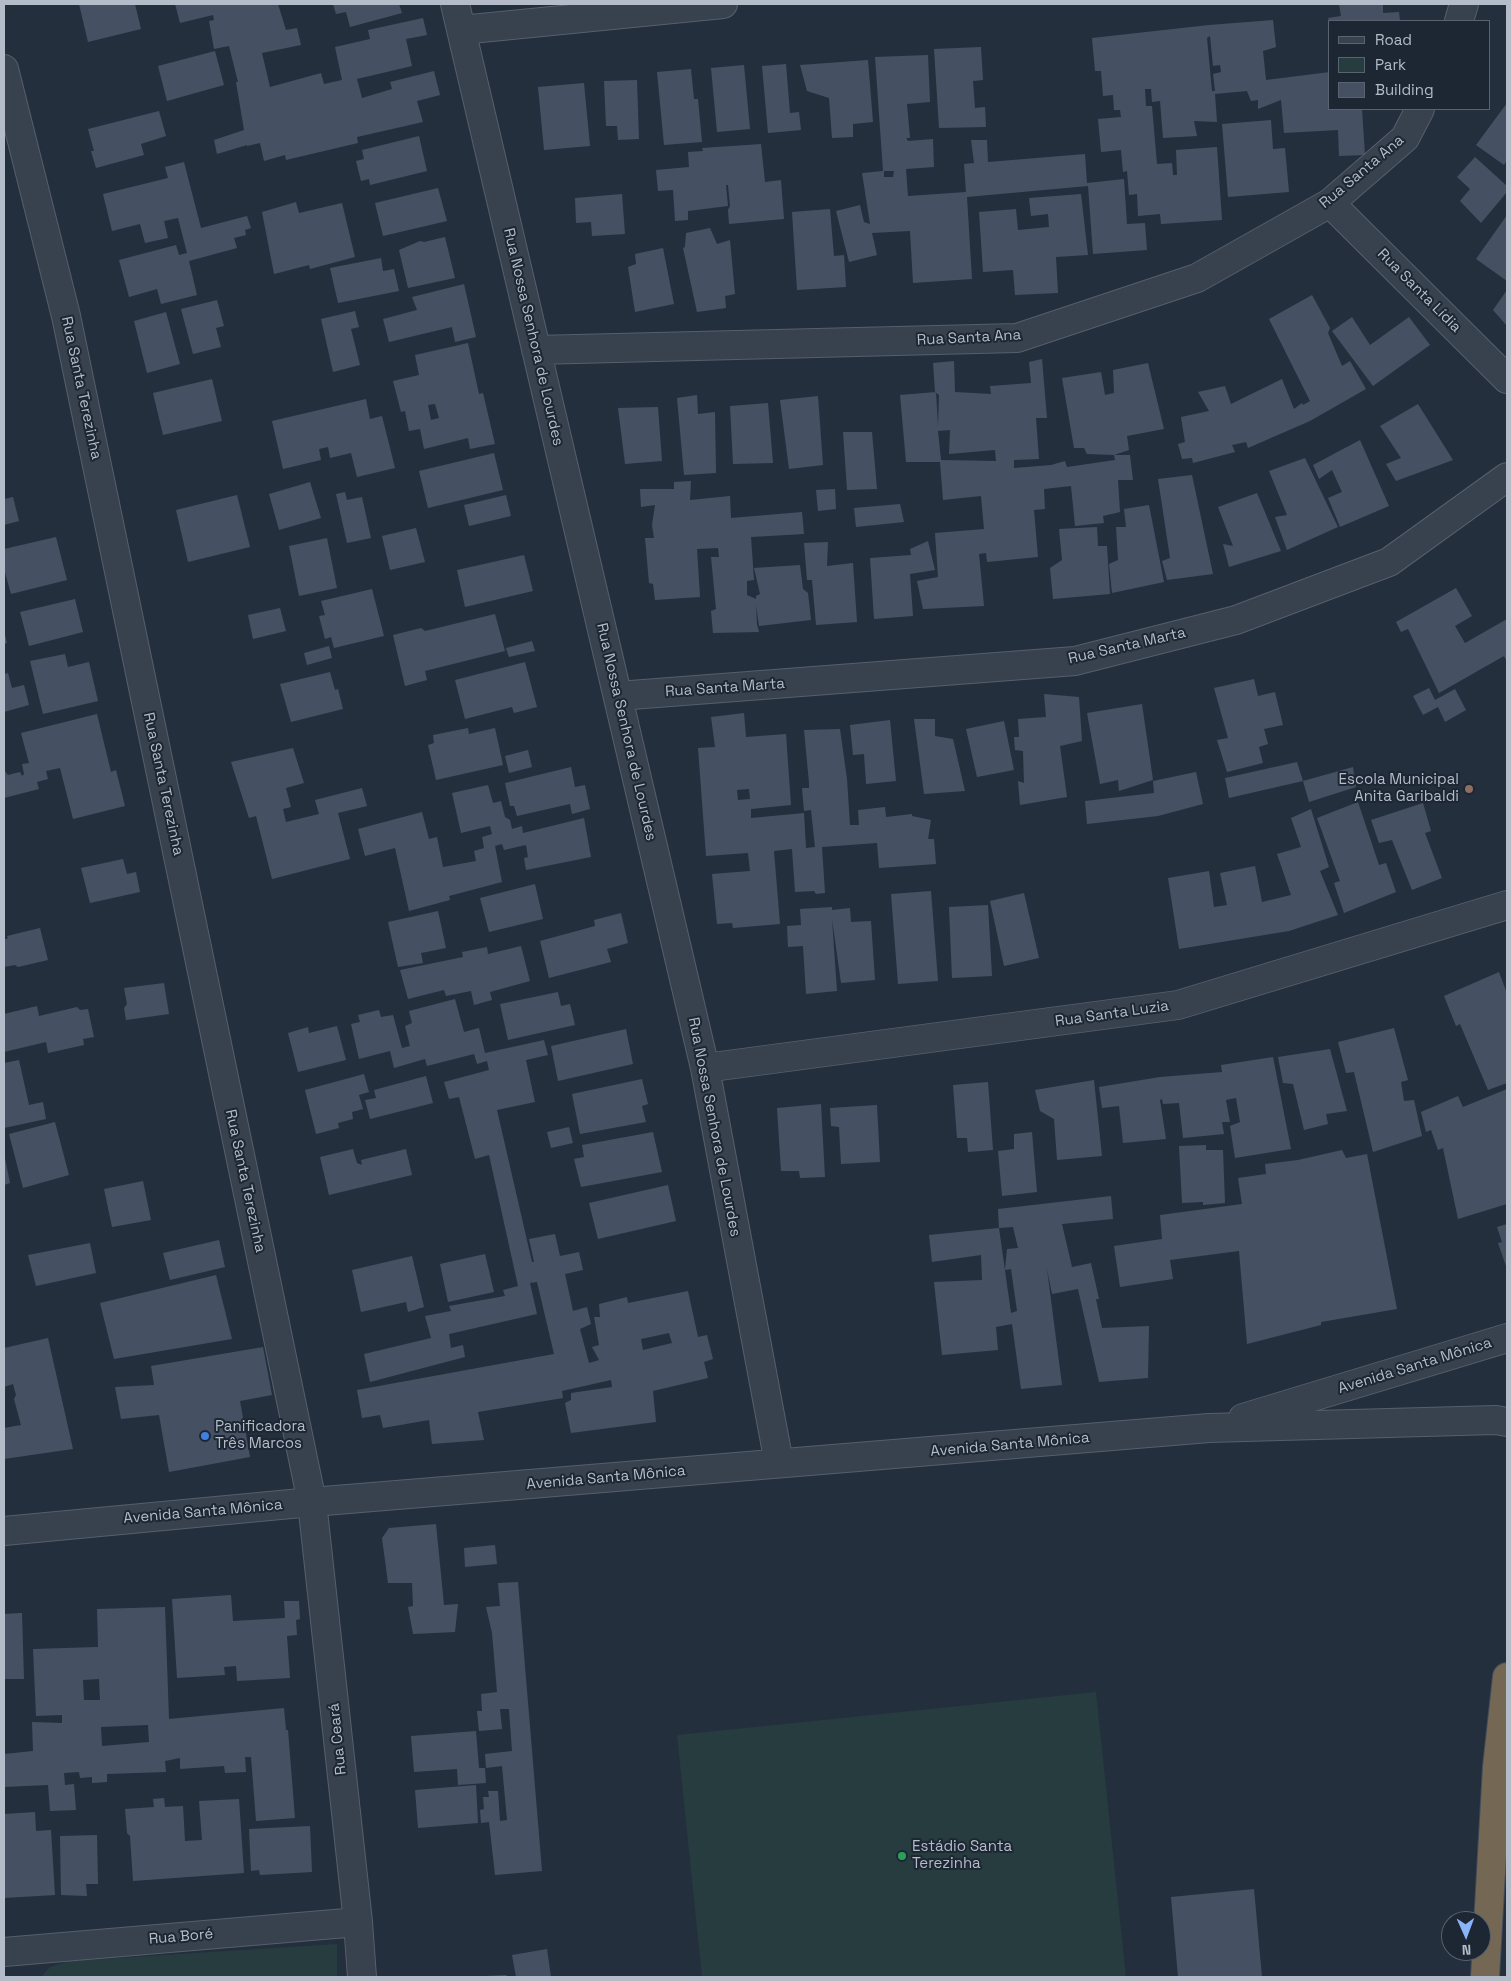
<!DOCTYPE html>
<html>
<head>
<meta charset="utf-8">
<style>
	body { margin:0 }
	#map { position:relative; width:1511px; height:1981px; overflow:hidden; background:#242f3e; font-family:"Space Grotesk",sans-serif }
	canvas { display:block }
	.frame { position:absolute; inset:0; border:5px solid #b4bcc9; pointer-events:none }
	.legend { position:absolute; left:1328px; top:20px; width:162px; height:90px; box-sizing:border-box; background:#1d2633; border:1px solid #59626f; margin:0; padding:6px 9px; list-style:none; font-size:15px; color:#b4bcc9 }
	.legend li { display:flex; align-items:center; gap:10px; height:25px }
	.legend b { width:25px; border:1px solid #59626f }
	.north { position:absolute; left:1441px; top:1911px; width:50px; height:50px; box-sizing:border-box; background:#1d2633; border:1px solid #59626f; border-radius:50%; rotate:178deg; font-size:14px; font-weight:700; line-height:20px; text-align:center; color:#b4bcc9 }
	.north::after { content:''; display:block; margin:auto; width:18px; height:22px; background:#8ab4f8; clip-path:polygon(50% 0,100% 100%,50% 72%,0 100%) }
</style>
</head>
<body>
<div id="map">
<canvas width="1511" height="1981"></canvas>
<div class="frame"></div>
<ul class="legend">
<li><b style="height:6px;background:#38414e"></b>Road</li>
<li><b style="height:14px;background:#263c3f"></b>Park</li>
<li><b style="height:14px;background:#455162"></b>Building</li>
</ul>
<div class="north">N</div>
</div>
<script>
const g = document.querySelector('canvas').getContext('2d');
g.lineJoin = 'round';
function paint(path, color) { g.fillStyle = color; g.fill(path, 'evenodd'); }
const poly = rows => new Path2D(rows.map(r => 'M' + r).join(''));
function stroke(path, color, width, dash) { g.strokeStyle = color; g.lineWidth = width; g.lineCap = dash ? 'butt' : 'round'; g.setLineDash(dash || []); g.stroke(path); }
function label(font, color, halo, rows, align = 'center') {
  g.font = font + ' "Space Grotesk",sans-serif'; g.lineWidth = 4; g.setLineDash([]); g.textBaseline = 'middle'; g.strokeStyle = halo; g.fillStyle = color; for (const [text, x, y, turn = 0] of rows) {
    g.save(); g.translate(x, y); g.rotate((+turn || 0) * Math.PI / 180); g.textAlign = isNaN(turn) ? turn : align; if (halo) g.strokeText(text, 0, 0); g.fillText(text, 0, 0); g.restore();
  }
}
const green = poly([
	[1096,1692,1126,1977,702,1977,677,1735],
	[337,1944,337,1977,41,1977,50,1967,70,1961]
]);
const building = poly([
	[79,4,135,4,141,29,88,42],
	[175,4,278,4,286,30,297,28,301,45,262,53,270,87,321,73,324,84,342,80,335,47,370,39,368,30,423,18,427,35,406,39,412,66,357,79,362,98,392,89,390,82,434,71,440,95,417,101,423,122,357,137,358,143,286,160,285,155,264,161,260,143,247,146,247,145,217,154,214,140,244,130,236,82,238,82,229,46,214,49,209,21,214,20,213,15,180,23],
	[333,4,399,4,402,13,350,27,346,12,336,14],
	[1339,4,1383,4,1383,13,1399,12,1400,21,1329,21,1328,18,1341,16],
	[1273,20,1276,47,1263,51,1266,80,1330,72,1330,109,1362,109,1365,155,1339,156,1338,130,1284,133,1281,100,1258,109,1258,100,1251,101,1247,91,1215,94,1217,122,1194,121,1197,136,1163,138,1160,101,1152,102,1151,89,1145,89,1146,106,1152,106,1157,164,1172,163,1173,175,1177,175,1176,150,1217,147,1222,220,1161,224,1160,214,1138,216,1137,194,1129,195,1127,171,1123,172,1121,150,1101,152,1098,119,1121,117,1120,110,1114,110,1113,95,1103,96,1101,71,1095,71,1092,38,1209,25],
	[1210,36,1213,66,1220,65,1221,72,1213,74,1215,91,1212,91,1207,38],
	[981,47,983,80,973,81,975,108,985,107,986,127,939,128,934,49],
	[215,51,224,85,167,101,158,66],
	[928,55,930,102,907,104,910,138,906,138,908,141,933,139,934,167,906,169,908,196,966,192,964,164,974,163,971,140,987,140,988,162,1085,154,1087,183,1124,179,1127,224,1145,223,1147,250,1093,254,1088,186,967,197,972,279,913,283,910,231,872,233,877,255,849,262,836,211,860,205,864,222,870,224,862,173,883,171,875,57],
	[884,171,894,171,893,177,884,177],
	[868,60,873,122,853,124,853,137,832,138,829,98,807,91,800,65],
	[786,64,790,113,799,112,801,130,768,133,762,66],
	[744,65,750,129,717,132,711,68],
	[691,69,694,99,698,99,702,142,664,145,657,72],
	[637,80,639,139,618,140,617,126,606,126,604,81],
	[584,83,590,146,544,150,538,87],
	[1507,103,1507,160,1504,165,1476,145],
	[159,111,166,136,141,144,144,155,96,168,91,151,94,151,88,129],
	[1271,120,1273,149,1285,148,1289,192,1228,197,1222,124],
	[419,136,427,171,370,185,369,179,361,181,356,161,364,159,362,150],
	[761,144,765,182,781,180,784,219,729,224,728,210,730,206,728,185,726,185,728,206,688,211,688,220,675,221,673,190,658,191,656,170,689,167,688,152,703,151,702,148],
	[1475,157,1507,186,1507,192,1481,223,1460,201,1470,189,1457,177],
	[184,162,201,228,247,216,251,228,245,230,246,235,234,238,237,248,189,261,197,295,161,304,157,289,129,297,119,260,176,245,179,255,187,253,178,218,164,221,168,238,145,243,140,224,112,231,103,194,168,178,165,167],
	[438,188,447,221,383,236,375,203],
	[622,194,625,234,592,236,591,222,576,223,575,198],
	[1081,194,1088,255,1056,257,1058,293,1015,295,1013,270,983,272,979,212,1016,209,1018,230,1049,227,1048,214,1031,216,1029,198],
	[296,202,299,213,342,203,355,257,310,269,309,265,274,274,262,212],
	[830,209,834,256,844,255,846,287,797,290,792,212],
	[1507,215,1507,281,1476,259],
	[710,228,717,244,730,240,735,294,725,296,726,308,697,312,683,248,685,247,686,233],
	[445,237,455,278,408,288,399,250,420,241,424,242],
	[663,248,674,304,635,312,628,267,636,264,635,254],
	[381,258,383,271,394,269,399,291,338,303,330,268],
	[464,284,476,337,455,342,452,327,389,342,383,319,417,310,412,297],
	[1507,290,1507,326,1493,310],
	[1312,295,1330,328,1328,333,1342,366,1350,361,1366,389,1310,421,1248,448,1246,442,1232,445,1235,452,1193,463,1192,458,1182,459,1178,444,1185,442,1181,417,1209,411,1198,392,1225,386,1231,404,1282,379,1294,409,1302,403,1303,405,1310,401,1269,319],
	[217,300,224,326,216,328,221,347,193,354,181,309],
	[355,311,359,327,351,329,360,365,333,372,321,319],
	[166,312,180,364,147,373,134,321],
	[1352,317,1370,345,1409,317,1430,345,1373,386,1332,331],
	[468,343,479,394,483,393,495,444,470,449,468,438,424,449,420,429,409,431,405,411,401,412,393,381,419,375,415,355],
	[435,404,439,418,431,420,428,405],
	[1042,359,1047,418,1036,418,1039,459,1014,460,1014,468,1051,465,1065,461,1067,467,1115,460,1114,455,1130,455,1133,480,1118,480,1120,512,1103,516,1104,523,1075,526,1071,486,1044,489,1045,509,1034,510,1038,557,987,562,986,553,979,554,984,606,923,609,917,581,938,577,935,533,984,529,981,496,943,500,940,462,906,462,900,395,936,392,938,426,939,395,935,392,933,363,954,361,955,392,991,394,990,386,1031,383,1029,362],
	[950,430,949,454,995,450,996,461,941,460,938,431],
	[1148,363,1164,429,1127,436,1129,450,1114,455,1087,454,1084,448,1074,448,1062,378,1101,372,1105,395,1114,393,1113,370],
	[212,379,222,421,163,435,153,393],
	[697,395,698,414,715,412,716,473,684,475,677,398],
	[818,396,823,465,789,469,780,400],
	[366,399,370,419,382,416,395,468,357,477,351,453,330,458,328,447,319,449,321,460,283,469,272,421],
	[768,403,773,463,733,464,730,406],
	[1418,404,1453,460,1396,481,1386,464,1401,458,1380,426],
	[658,407,662,461,625,464,618,408],
	[843,432,872,432,877,489,847,490],
	[1360,440,1389,506,1340,527,1328,498,1342,492,1332,470,1319,479,1313,465],
	[494,453,503,490,428,508,419,471],
	[1305,458,1338,527,1287,550,1275,517,1287,515,1269,471],
	[1192,475,1213,574,1167,580,1162,561,1170,558,1158,479],
	[691,481,690,500,730,496,731,518,802,512,804,534,751,537,754,580,747,581,747,595,756,599,756,596,760,594,754,568,800,565,803,589,808,593,811,620,759,626,756,605,757,624,759,632,713,633,711,611,716,609,711,557,719,557,718,548,697,549,700,597,655,600,653,584,649,583,645,538,654,538,652,525,655,505,641,507,640,489,674,489,674,482],
	[310,482,321,518,279,530,269,494],
	[835,489,836,509,818,511,816,490],
	[345,492,347,500,362,497,371,538,347,543,336,494],
	[1257,493,1281,551,1229,567,1223,544,1233,546,1218,507],
	[237,495,250,547,188,562,176,510],
	[506,495,511,516,469,526,464,505],
	[13,497,19,521,4,525,4,499],
	[900,504,904,522,856,527,854,508],
	[1149,505,1164,582,1112,593,1109,564,1118,560,1116,527,1126,527,1124,509],
	[1097,527,1098,546,1107,546,1110,594,1053,599,1050,568,1062,560,1059,529],
	[416,528,425,562,390,570,382,536],
	[56,537,67,580,11,594,4,569,4,549],
	[327,538,337,588,299,596,289,546],
	[928,541,935,570,910,574,913,616,874,619,870,558,911,555,910,549],
	[828,542,827,566,853,563,857,622,816,625,812,580,807,580,804,543],
	[524,555,533,591,465,607,457,570],
	[1456,588,1472,616,1455,626,1465,643,1507,619,1507,662,1504,656,1439,693,1408,629,1401,632,1396,622],
	[372,589,384,636,334,648,331,637,325,639,319,616,325,615,321,601],
	[75,599,83,632,29,646,20,612],
	[280,608,286,631,253,639,248,615],
	[495,614,505,651,425,671,427,680,405,686,393,635,421,628,425,631],
	[4,631,7,643,4,644],
	[532,641,535,651,509,657,506,648],
	[329,646,332,658,307,665,304,653],
	[65,654,68,667,89,662,98,701,43,714,30,661],
	[525,662,537,707,514,713,512,707,465,719,455,680],
	[330,672,335,690,338,689,343,709,291,722,280,684],
	[8,673,12,688,24,685,29,705,4,712,4,674],
	[1254,679,1258,696,1275,692,1283,725,1264,729,1268,744,1259,747,1263,763,1227,772,1217,740,1228,738,1214,688],
	[1429,688,1435,700,1455,689,1466,710,1445,722,1438,707,1423,715,1413,696],
	[1044,694,1079,697,1082,741,1060,746,1067,797,1020,805,1018,781,1024,783,1023,751,1015,750,1014,737,1019,737,1018,719,1046,717],
	[1142,704,1153,780,1119,791,1118,780,1100,784,1087,713],
	[744,713,746,737,786,734,791,805,751,809,751,818,804,813,806,848,815,847,811,810,804,811,802,788,809,788,809,783,804,730,840,729,847,779,850,825,859,825,858,810,885,807,886,817,912,814,912,816,931,820,928,839,934,839,936,864,879,868,877,843,822,847,825,893,816,894,814,891,795,892,792,849,774,851,780,924,733,928,732,923,717,924,712,874,750,871,748,853,706,856,698,748,715,747,711,717],
	[749,789,750,799,738,800,737,790],
	[97,714,111,772,116,770,125,806,73,819,60,768,46,771,48,779,37,782,39,789,4,798,4,770,8,775,20,772,22,776,24,774,22,764,29,763,21,733],
	[914,719,935,719,935,736,953,739,965,791,924,794],
	[890,720,896,781,866,784,864,754,853,755,850,725],
	[1004,721,1014,770,977,777,966,729],
	[468,728,469,734,495,728,503,765,436,780,428,745,434,743,433,735],
	[293,748,304,783,286,788,291,807,283,809,286,822,319,814,315,800,362,788,367,806,338,813,350,859,272,879,256,816,249,818,231,762],
	[528,750,532,767,509,773,505,756],
	[1297,762,1303,781,1229,798,1225,778],
	[571,767,575,787,585,785,590,809,572,814,570,804,517,816,514,806,510,806,505,783],
	[1353,767,1356,787,1309,802,1303,781],
	[1196,772,1203,804,1158,816,1087,824,1085,801,1154,793,1153,781],
	[488,785,493,803,501,801,505,817,510,820,512,829,522,826,523,833,584,818,591,857,526,870,524,858,528,857,526,845,504,850,502,844,495,846,502,882,449,896,450,900,409,911,395,848,365,856,358,829,422,812,429,839,437,837,443,867,476,861,474,851,484,848,482,837,492,834,490,826,461,833,452,793],
	[1358,802,1379,865,1386,863,1396,892,1344,913,1334,883,1340,881,1317,818],
	[1423,803,1431,831,1425,833,1442,878,1412,890,1392,840,1379,843,1371,820],
	[1311,809,1329,867,1320,871,1338,915,1289,931,1179,949,1168,878,1209,871,1214,907,1227,905,1220,873,1255,866,1262,902,1291,895,1277,854,1301,847,1291,818],
	[123,859,127,874,136,872,140,892,90,903,81,868],
	[535,884,543,919,489,932,480,898],
	[931,891,938,981,898,984,891,894],
	[1024,893,1039,958,1004,966,990,901],
	[988,905,992,976,952,978,949,907],
	[832,907,832,910,850,908,851,922,871,921,875,980,841,983,832,919,837,991,806,994,803,946,788,947,787,926,801,925,800,909],
	[438,911,446,948,421,953,423,963,398,967,388,922],
	[621,913,628,943,607,949,611,962,549,978,540,941,595,926,594,920],
	[40,928,48,960,18,967,15,965,4,967,4,940,8,938,7,936],
	[521,946,530,981,490,992,492,1000,474,1005,471,991,446,996,444,990,408,999,400,970,463,957,462,952,487,947,488,954],
	[1499,972,1506,991,1507,990,1507,1083,1488,1090,1460,1024,1456,1026,1444,996],
	[164,983,169,1014,126,1020,124,1008,127,1004,124,988],
	[558,992,561,1006,570,1004,575,1025,508,1040,500,1004],
	[455,999,464,1032,479,1028,485,1053,544,1040,548,1055,526,1060,535,1102,497,1110,532,1262,534,1262,529,1239,555,1234,560,1256,579,1252,583,1270,565,1274,573,1311,587,1307,591,1324,580,1329,589,1363,599,1360,592,1347,599,1345,594,1317,600,1317,599,1304,627,1297,628,1303,688,1291,698,1337,707,1335,713,1359,704,1362,708,1378,653,1391,656,1422,571,1433,565,1403,571,1400,571,1393,612,1387,611,1380,562,1391,563,1398,478,1412,484,1440,432,1444,429,1420,383,1428,380,1415,362,1418,357,1390,554,1354,537,1282,530,1283,537,1314,449,1334,451,1348,463,1345,465,1357,370,1382,364,1354,431,1338,425,1316,451,1311,449,1306,505,1296,503,1290,518,1286,489,1155,475,1159,459,1097,449,1099,444,1082,489,1070,487,1061,477,1064,474,1054,427,1066,425,1059,394,1068,390,1051,359,1059,351,1024,360,1022,358,1015,379,1010,381,1017,393,1015,402,1048,410,1046,405,1026,412,1023,409,1011],
	[669,1333,672,1343,643,1350,641,1339],
	[37,1006,39,1016,77,1007,80,1010,88,1009,94,1037,83,1039,84,1045,48,1053,46,1042,4,1052,4,1014],
	[337,1026,346,1060,298,1072,288,1033,308,1027,309,1033],
	[1394,1028,1408,1080,1401,1082,1404,1101,1414,1100,1422,1136,1373,1152,1354,1072,1346,1073,1338,1042],
	[626,1029,633,1064,558,1081,551,1046],
	[1330,1049,1347,1111,1326,1114,1328,1124,1304,1130,1293,1084,1283,1083,1278,1057],
	[1273,1057,1291,1149,1235,1158,1230,1126,1240,1122,1236,1098,1226,1100,1230,1122,1222,1122,1224,1134,1183,1138,1179,1103,1163,1104,1162,1099,1160,1100,1166,1139,1123,1143,1119,1106,1102,1108,1099,1087,1160,1077,1222,1072,1221,1065],
	[19,1060,29,1105,43,1102,46,1119,4,1128,4,1063],
	[364,1074,369,1092,359,1095,363,1109,352,1112,353,1119,338,1123,339,1128,316,1134,305,1090],
	[426,1076,433,1103,370,1119,365,1100,376,1098,374,1090],
	[642,1079,648,1104,642,1106,646,1122,580,1134,572,1094],
	[1094,1080,1102,1156,1057,1160,1054,1119,1040,1111,1035,1090],
	[988,1082,993,1150,968,1152,967,1138,957,1138,953,1085],
	[1507,1089,1507,1204,1458,1219,1443,1148,1438,1150,1431,1130,1426,1132,1421,1112,1458,1096,1463,1107],
	[821,1104,825,1177,800,1178,799,1171,781,1171,777,1108],
	[877,1105,880,1162,841,1164,839,1127,831,1126,830,1108],
	[55,1122,69,1175,23,1188,9,1134],
	[569,1127,573,1143,551,1148,547,1132],
	[653,1132,662,1172,581,1187,574,1159,584,1157,582,1145],
	[1032,1132,1037,1192,1002,1196,998,1151,1014,1149,1014,1134],
	[1206,1145,1206,1150,1223,1150,1225,1203,1203,1205,1203,1202,1182,1203,1179,1146],
	[353,1149,357,1163,362,1165,361,1160,406,1149,412,1175,329,1195,320,1157],
	[1342,1150,1346,1158,1367,1154,1397,1309,1321,1322,1321,1325,1247,1344,1239,1251,1170,1260,1173,1279,1120,1287,1114,1246,1162,1239,1160,1215,1242,1204,1238,1178,1266,1174,1265,1164,1298,1160],
	[4,1153,10,1183,4,1185],
	[143,1181,151,1220,112,1227,104,1189],
	[668,1185,676,1221,598,1239,589,1203],
	[1111,1196,1113,1219,1062,1224,1072,1267,1091,1263,1099,1299,1096,1299,1102,1328,1149,1326,1148,1378,1099,1382,1078,1289,1052,1294,1047,1269,1062,1385,1021,1389,1012,1324,996,1327,998,1350,942,1355,934,1282,982,1280,981,1255,932,1262,929,1235,999,1228,1011,1313,1017,1311,1011,1269,1005,1270,1007,1249,1018,1248,1013,1227,999,1228,998,1209],
	[1507,1224,1507,1269,1498,1243,1502,1242,1497,1227],
	[219,1240,225,1267,170,1280,163,1253],
	[90,1243,96,1273,36,1286,28,1255],
	[485,1254,494,1292,448,1302,440,1264],
	[412,1256,424,1307,408,1312,406,1302,361,1312,352,1270],
	[216,1275,232,1339,114,1359,100,1303],
	[48,1338,73,1449,4,1459,4,1428,21,1425,14,1399,16,1395,13,1384,4,1387,4,1348],
	[263,1347,272,1395,240,1401,250,1457,169,1472,159,1415,121,1419,115,1387,154,1385,151,1366],
	[436,1524,444,1605,458,1604,455,1632,413,1634,408,1607,413,1606,412,1583,388,1583,382,1538,389,1528],
	[495,1545,497,1564,465,1567,464,1548],
	[518,1582,542,1871,495,1875,489,1822,481,1823,480,1810,484,1809,483,1797,489,1797,488,1791,498,1791,500,1821,507,1820,502,1766,486,1768,485,1754,512,1751,509,1709,500,1709,502,1729,479,1731,477,1711,482,1711,481,1694,497,1692,492,1633,486,1607,500,1606,498,1583],
	[231,1595,233,1621,285,1618,284,1601,299,1601,300,1619,296,1620,297,1635,287,1636,290,1678,237,1681,236,1666,224,1667,225,1675,177,1678,172,1599],
	[165,1607,169,1719,284,1708,286,1730,288,1730,295,1818,256,1821,251,1757,245,1757,246,1772,225,1773,224,1766,180,1769,180,1758,165,1761,166,1772,107,1774,107,1782,92,1783,92,1777,80,1778,79,1772,64,1773,65,1785,74,1784,76,1810,50,1811,48,1785,4,1787,4,1754,33,1751,32,1722,62,1723,62,1715,36,1716,33,1649,98,1647,97,1609],
	[99,1679,100,1700,84,1700,83,1680],
	[148,1725,149,1742,102,1746,101,1727],
	[22,1613,24,1679,4,1679,4,1614],
	[476,1731,479,1768,485,1768,486,1783,458,1785,457,1769,414,1772,411,1736],
	[476,1785,478,1823,418,1828,415,1790],
	[164,1798,165,1807,183,1806,185,1841,202,1840,199,1801,239,1799,244,1873,133,1881,130,1836,127,1833,125,1809,154,1807,153,1799],
	[35,1812,36,1831,51,1830,55,1895,4,1898,4,1814],
	[310,1826,312,1872,260,1875,259,1870,251,1871,249,1829],
	[97,1835,98,1884,86,1884,87,1896,61,1895,60,1836],
	[1254,1889,1262,1977,1178,1977,1171,1897],
	[547,1949,551,1977,516,1977,512,1955],
	[506,1975,507,1977,485,1977,485,1976]
]);
const minor = poly([
	[455,4,705,1068,779,1463],
	[1459,21,1464,4],
	[461,30,723,4],
	[4,69,66,316,312,1502,358,1922,362,1977],
	[1330,203,1507,379],
	[536,350,1017,338,1197,278,1330,203,1405,138,1420,109],
	[618,696,1075,661,1236,620,1389,562,1507,477],
	[705,1068,1178,1005,1507,905],
	[1243,1418,1507,1338],
	[4,1531,312,1502,1209,1428,1496,1420,1507,1422],
	[4,1952,358,1922]
]);
const highway = poly([
	[1485,1977,1497,1767,1507,1677]
]);
const markers = [
	[1469,789,5,"#8d6e63"],
	[205,1436,5,"#3f7fe0"],
	[902,1856,5,"#2e9e5b"]
];
const streetNames = [
	["Rua Santa Ana",1362,172,-40],
	["Rua Santa Lídia",1419,291,45],
	["Rua Nossa Senhora de Lourdes",533,337,77],
	["Rua Santa Ana",969,338,-3],
	["Rua Santa Terezinha",81,388,78],
	["Rua Santa Marta",1127,646,-13],
	["Rua Santa Marta",725,688,-4],
	["Rua Nossa Senhora de Lourdes",626,732,77],
	["Rua Santa Terezinha",163,784,78],
	["Rua Santa Luzia",1112,1014,-8],
	["Rua Nossa Senhora de Lourdes",714,1127,79],
	["Rua Santa Terezinha",245,1181,78],
	["Avenida Santa Mônica",1415,1366,-17],
	["Avenida Santa Mônica",1010,1445,-5],
	["Avenida Santa Mônica",606,1478,-5],
	["Avenida Santa Mônica",203,1512,-5],
	["Rua Ceará",338,1739,-96],
	["Rua Boré",181,1937,-5]
];
const poiNames = [
	["Escola Municipal",1459,780,"right"],
	["Anita Garibaldi",1459,797,"right"],
	["Panificadora",215,1427],
	["Três Marcos",215,1444],
	["Estádio Santa",912,1847],
	["Terezinha",912,1864]
];
paint(green, '#263c3f');
paint(building, '#455162');
stroke(minor, '#565f6c', 30);
stroke(highway, '#434c59', 30);
stroke(minor, '#38414e', 28);
stroke(highway, '#746855', 28);
for (const [x, y, r, color] of markers) { const dot = new Path2D(); dot.arc(x, y, r, 0, 2 * Math.PI); g.fillStyle = color; g.fill(dot); stroke(dot, '#1d2633', 2); }
label('15px', '#b4bcc9', '#1d2633', streetNames);
label('15px', '#b4bcc9', '#1d2633', poiNames, 'left');
</script>
</body>
</html>
